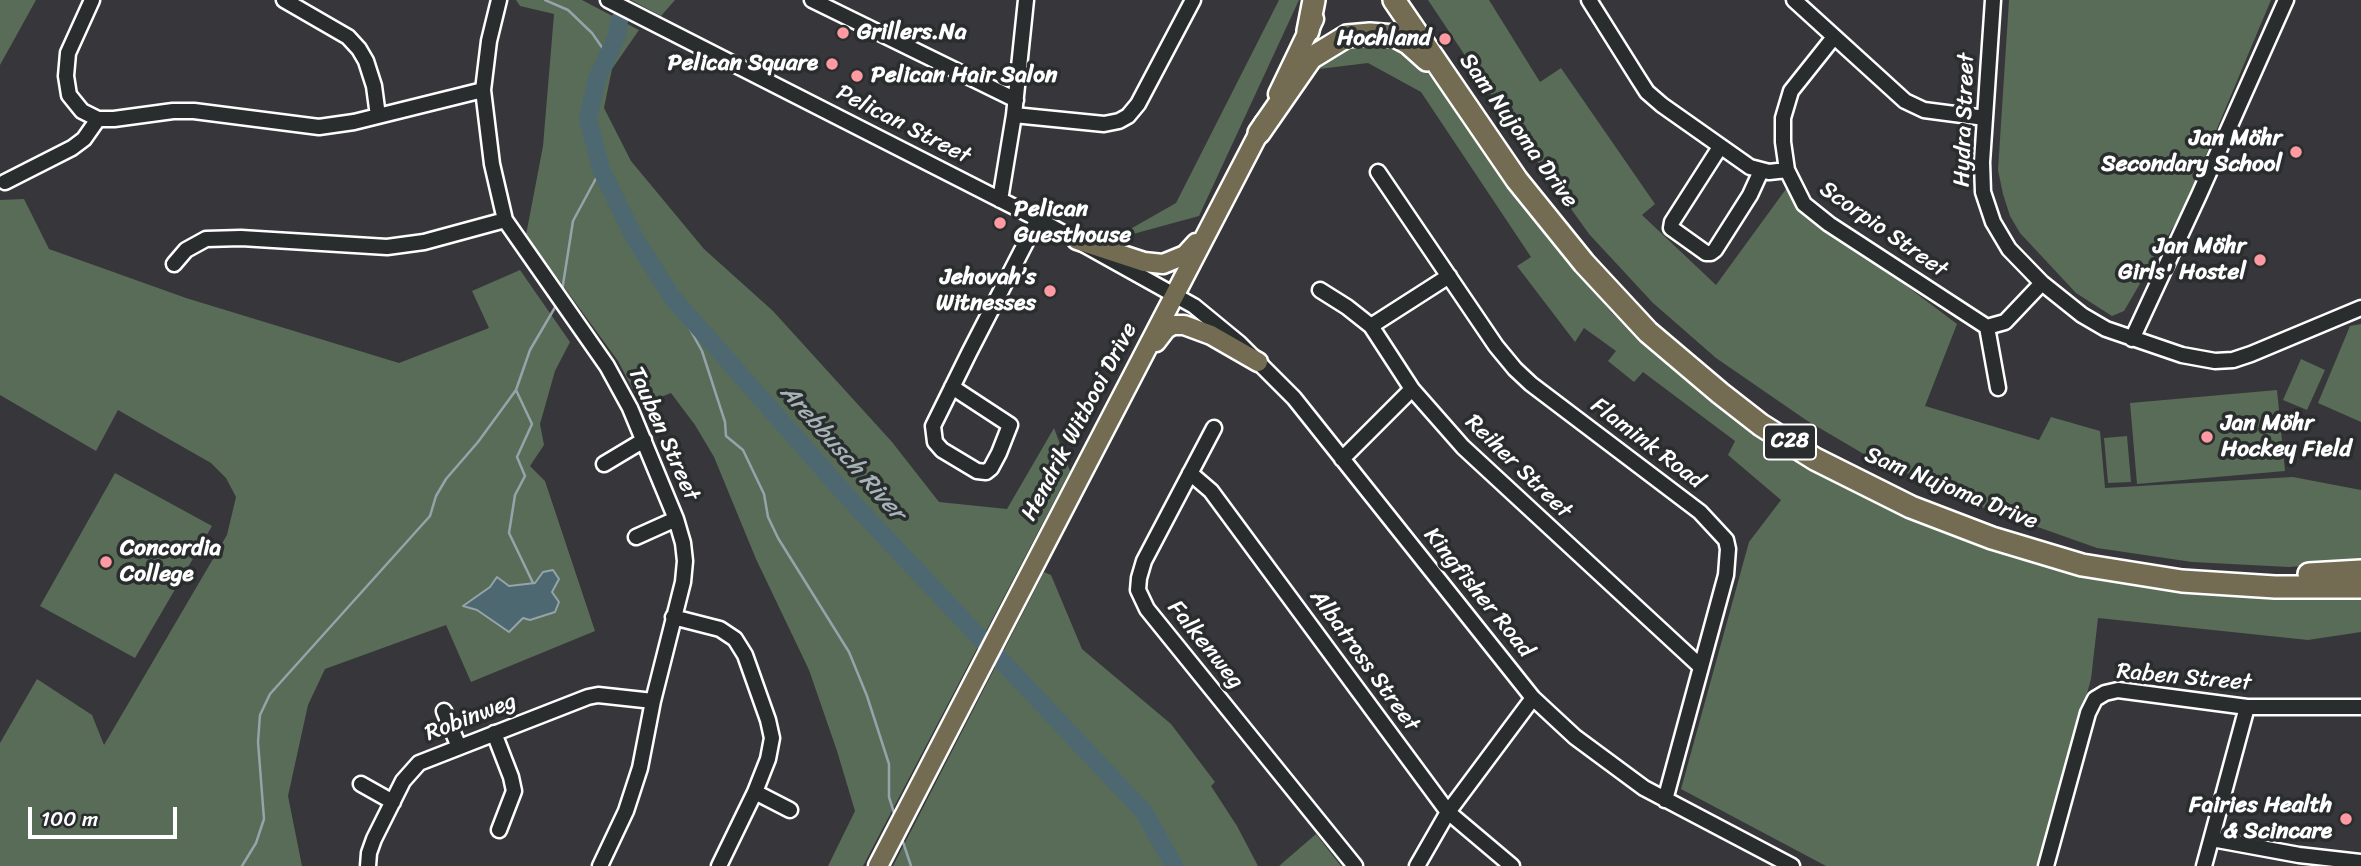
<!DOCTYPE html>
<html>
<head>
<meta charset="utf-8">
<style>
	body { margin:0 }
	#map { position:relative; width:2361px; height:866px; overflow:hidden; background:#37363a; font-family:Sriracha,sans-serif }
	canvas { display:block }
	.scale { position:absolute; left:28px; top:807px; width:149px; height:32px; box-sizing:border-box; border:4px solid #fff; border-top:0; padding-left:9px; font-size:21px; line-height:24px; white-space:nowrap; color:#fff; -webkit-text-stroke:5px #2a2d2e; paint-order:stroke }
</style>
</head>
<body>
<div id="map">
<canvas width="2361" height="866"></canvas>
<div class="scale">100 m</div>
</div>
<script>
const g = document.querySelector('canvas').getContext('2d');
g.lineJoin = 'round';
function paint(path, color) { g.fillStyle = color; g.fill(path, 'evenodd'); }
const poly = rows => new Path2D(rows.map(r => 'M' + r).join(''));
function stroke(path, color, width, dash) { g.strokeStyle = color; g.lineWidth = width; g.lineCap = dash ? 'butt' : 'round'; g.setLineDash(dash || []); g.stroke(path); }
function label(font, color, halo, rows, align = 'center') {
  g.font = font + ' Sriracha,sans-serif'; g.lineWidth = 7; g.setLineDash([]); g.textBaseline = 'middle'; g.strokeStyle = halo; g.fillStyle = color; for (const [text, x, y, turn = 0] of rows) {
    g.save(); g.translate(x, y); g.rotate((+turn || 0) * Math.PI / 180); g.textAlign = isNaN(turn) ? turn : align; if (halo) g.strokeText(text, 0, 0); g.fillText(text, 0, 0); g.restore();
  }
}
const green = poly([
	[0,0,36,0,0,65],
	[516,0,582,0,639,30,612,69,604,108,631,161,704,249,773,311,892,442,939,502,1007,509,1054,428,1070,471,863,866,828,866,855,811,837,751,809,670,756,559,714,457,695,425,671,393,641,405,618,361,526,235,543,146,554,14,520,6],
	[631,0,675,0,661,16],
	[1279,0,1299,0,1199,216,1111,240,1176,203],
	[1428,0,1489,0,1540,82,1561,68,1655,204,1642,215,1716,285,1786,189,1799,205,1957,324,1925,406,2039,440,2051,417,2100,431,2105,488,2293,477,2361,490,2361,562,2289,567,2192,562,2097,548,1984,508,1862,453,1806,420,1716,358,1653,303,1589,234,1516,132],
	[2009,0,2271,0,2182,212,2124,311,2112,316,2076,293,2020,233,2010,216,2003,194,1998,170],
	[1367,43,1396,49,1422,66,1448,98,1533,218,1612,313,1670,366,1753,429,1859,493,1951,535,2048,566,2160,589,2270,599,2361,598,2361,632,2308,640,2098,618,2091,679,2039,866,1826,866,1681,789,1749,542,1781,500,1728,455,1735,441,1643,372,1634,382,1608,361,1616,351,1584,328,1575,342,1517,266,1531,257,1421,92,1368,63,1319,69,1322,59,1343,48],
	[24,199,49,249,186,298,399,363,489,328,472,291,520,270,570,342,555,371,540,424,544,445,530,466,545,481,595,631,471,682,446,625,325,669,308,705,288,796,302,866,0,866,0,743,37,679,92,715,104,745,227,535,236,497,226,478,211,463,118,410,96,451,0,395,0,200],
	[2361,324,2361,422,2318,403,2350,326],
	[2301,359,2325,370,2307,410,2283,400],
	[2277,390,2285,471,2137,484,2130,403],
	[2127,436,2131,482,2108,483,2104,438],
	[115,473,212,526,135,658,40,606],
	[1044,572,1051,575,1082,649,1171,724,1215,782,1211,786,1237,826,1258,866,893,866],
	[1316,834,1341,866,1279,866]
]);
const water = poly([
	[553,570,559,579,552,592,559,602,555,612,530,620,523,618,509,632,477,610,463,606,490,587,497,577,509,586,535,583,543,572,553,570]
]);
const stream = poly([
	[545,0,568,10,592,33,608,56],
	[562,291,573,221,601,169],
	[672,297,702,351,725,422,726,436,743,450,764,494,768,517,778,538,849,652,867,696,889,764,889,797,895,816],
	[516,390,532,424,517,457,525,476,515,495,509,533,533,583],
	[901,836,911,866],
	[242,866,256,843,264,819,258,742,260,715,270,694,430,516,436,496,446,479,478,442,516,390,530,350,557,304]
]);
const river = poly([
	[619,21,617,36,597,79,588,119,601,169,634,237,672,297,854,504,1144,812,1174,866]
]);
const minor = poly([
	[92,0,68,53,66,76,69,95,82,111,98,119,114,119,173,111,194,111,319,127,354,122,483,90],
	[284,0,348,37,359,49,366,61,374,86,378,116],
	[499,0,489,41,483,90,492,164,505,220,607,366,630,408,676,519,683,543,685,561,683,582,653,701,640,768,626,811,600,866],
	[608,0,1038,219,1194,306,1239,343,1294,398,1533,698,1575,737,1644,788,1792,866],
	[812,0,1016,100],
	[1589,0,1638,78,1647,92,1662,105,1750,167,1769,172,1787,170],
	[1794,0,1905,101,1924,110,1985,118],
	[1993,0,1982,162,1983,192,1993,222,2009,249,2042,283,2082,315,2106,329,2182,355,2215,361,2233,360,2251,354,2361,308],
	[1834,37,1791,91,1783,118,1783,142,1787,170,1804,204,1829,224,1987,327,2005,322,2042,283],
	[1014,115,1104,124,1119,121,1128,116,1138,104,1193,0],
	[1720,147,1672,222,1671,228,1706,253,1711,253,1715,250,1750,195,1761,171],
	[1378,172,1496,346,1515,369,1531,384,1700,512,1726,540,1728,549,1726,575,1665,800],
	[5,182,72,148,84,139,98,119],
	[1000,200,1014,115,1026,0],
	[174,264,186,250,206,239,241,238,387,247,424,242,505,220],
	[1320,290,1347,307,1371,326,1412,389,1463,447,1701,667],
	[1371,326,1449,276],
	[1987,327,1998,388],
	[2132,339,2199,195,2286,0],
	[952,387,1010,425,999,453,991,468,986,472,977,471,942,450,935,442,933,426,969,353,1038,219],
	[1214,428,1144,561,1139,578,1138,590,1147,609,1355,866],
	[1342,459,1412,389],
	[604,464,644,440],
	[1190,473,1211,491,1448,812,1512,866],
	[636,537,676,519],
	[673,617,720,629,735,639,745,655,768,720,772,738,768,759,755,792,719,866],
	[444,711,459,747],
	[494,733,511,777,514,791,499,830],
	[361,784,393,802],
	[755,792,790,810],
	[2212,839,2299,855,2361,862],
	[368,866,369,853,374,839,403,781,419,763,588,697,598,695,653,701],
	[1417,866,1448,812,1533,698],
	[2046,866,2088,713,2095,699,2105,693,2118,690,2247,707,2361,707],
	[2204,866,2247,707]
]);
const major = poly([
	[1278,94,1314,19],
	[1077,240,1144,262,1163,264,1185,255,1196,243],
	[1156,342,1166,329,1173,325,1184,325,1211,335,1258,362],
	[878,866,1264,123]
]);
const highway = poly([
	[1394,0,1517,180,1584,263,1648,332,1720,393,1761,425,1815,459,1911,507,1992,538,2082,565,2182,581,2275,587,2361,587],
	[1308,31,1314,0],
	[1259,133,1311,58,1347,36,1370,34,1395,36,1408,43,1427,60],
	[2309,574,2361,571]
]);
const markers = [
	[843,33,7,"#ff9aa2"],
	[1445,39,7,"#ff9aa2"],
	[832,64,7,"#ff9aa2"],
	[857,76,7,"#ff9aa2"],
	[2296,152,7,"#ff9aa2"],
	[1000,223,7,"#ff9aa2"],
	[2260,260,7,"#ff9aa2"],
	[1050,291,7,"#ff9aa2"],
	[2207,437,7,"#ff9aa2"],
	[106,562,7,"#ff9aa2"],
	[2346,819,7,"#ff9aa2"]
];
const shields = [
	[1790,442,52]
];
const shieldNames = [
	["C28",1790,442]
];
const poiNames = [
	["Grillers.Na",857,33,"left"],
	["Hochland",1431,39],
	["Pelican Square",818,64],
	["Pelican Hair Salon",871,76,"left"],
	["Jan Möhr",2282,139],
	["Secondary School",2282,165],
	["Pelican",1014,210,"left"],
	["Guesthouse",1014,236,"left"],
	["Jan Möhr",2246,247],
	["Girls' Hostel",2246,273],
	["Jehovah’s",1036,278],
	["Witnesses",1036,304],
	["Jan Möhr",2221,424,"left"],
	["Hockey Field",2221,450,"left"],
	["Concordia",120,549,"left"],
	["College",120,575,"left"],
	["Fairies Health",2332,806],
	["& Scincare",2332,832]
];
const streetNames = [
	["Hydra Street",1965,120,-88],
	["Pelican Street",903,125,27],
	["Sam Nujoma Drive",1518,131,54],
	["Scorpio Street",1883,230,35],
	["Hendrik Witbooi Drive",1080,422,-62],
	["Tauben Street",663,434,66],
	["Flamink Road",1647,444,37],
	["Reiher Street",1518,467,44],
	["Sam Nujoma Drive",1951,489,22],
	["Kingfisher Road",1478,593,51],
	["Falkenweg",1205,645,51],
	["Albatross Street",1364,661,54],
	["Raben Street",2184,678,5],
	["Robinweg",471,718,-21]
];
const waterNames = [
	["Arebbusch River",842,453,48]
];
paint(green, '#586c57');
paint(water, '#4d6871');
stroke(water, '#94a4aa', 2);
stroke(stream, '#94a4aa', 2.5);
stroke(river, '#4d6871', 18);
stroke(minor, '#fff', 19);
stroke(major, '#fff', 23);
stroke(highway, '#fff', 26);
stroke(minor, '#2a2d2e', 14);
stroke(major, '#736b52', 18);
stroke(highway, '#736b52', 21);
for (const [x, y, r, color] of markers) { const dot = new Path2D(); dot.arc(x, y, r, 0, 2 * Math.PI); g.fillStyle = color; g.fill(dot); stroke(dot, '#2a2d2e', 2.5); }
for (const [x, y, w] of shields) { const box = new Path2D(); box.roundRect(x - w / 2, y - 17.5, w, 35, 5); g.fillStyle = '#2a2d2e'; g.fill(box); stroke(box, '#fff', 2); }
label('bold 21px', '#fff', null, shieldNames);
label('bold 23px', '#fff', '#2a2d2e', poiNames, 'right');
label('23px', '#fff', '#2a2d2e', streetNames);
label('italic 24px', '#a6b4b8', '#2a2d2e', waterNames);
</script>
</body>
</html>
